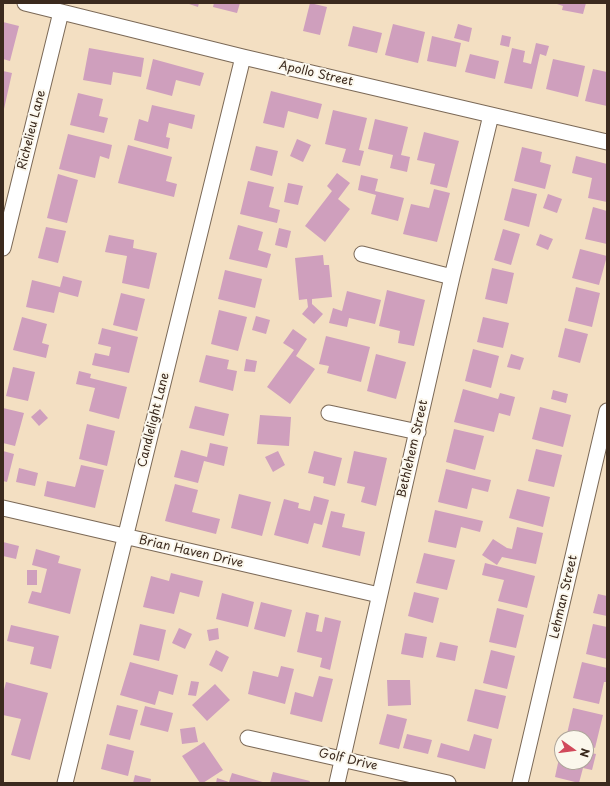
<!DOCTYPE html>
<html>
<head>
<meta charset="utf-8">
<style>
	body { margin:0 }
	#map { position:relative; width:610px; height:786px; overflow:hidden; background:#f3dfc2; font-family:"Playpen Sans",sans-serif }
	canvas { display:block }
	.frame { position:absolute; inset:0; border:4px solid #3b2a1e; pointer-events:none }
	.north { position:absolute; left:554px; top:730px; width:40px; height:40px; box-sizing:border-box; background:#fbf7ec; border:1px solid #aea59a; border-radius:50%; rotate:104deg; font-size:11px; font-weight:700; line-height:16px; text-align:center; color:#3b2a1e }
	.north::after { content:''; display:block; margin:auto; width:14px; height:18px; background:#d1495b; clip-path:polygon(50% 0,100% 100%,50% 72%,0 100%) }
</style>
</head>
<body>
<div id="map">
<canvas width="610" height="786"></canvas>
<div class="frame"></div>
<div class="north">N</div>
</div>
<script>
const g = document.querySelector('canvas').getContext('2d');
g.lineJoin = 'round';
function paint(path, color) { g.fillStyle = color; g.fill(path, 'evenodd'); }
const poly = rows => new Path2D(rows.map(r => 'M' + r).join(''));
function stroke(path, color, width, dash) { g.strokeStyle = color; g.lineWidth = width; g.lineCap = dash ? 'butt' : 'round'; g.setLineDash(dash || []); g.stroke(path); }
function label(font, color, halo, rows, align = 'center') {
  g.font = font + ' "Playpen Sans",sans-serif'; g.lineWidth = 4; g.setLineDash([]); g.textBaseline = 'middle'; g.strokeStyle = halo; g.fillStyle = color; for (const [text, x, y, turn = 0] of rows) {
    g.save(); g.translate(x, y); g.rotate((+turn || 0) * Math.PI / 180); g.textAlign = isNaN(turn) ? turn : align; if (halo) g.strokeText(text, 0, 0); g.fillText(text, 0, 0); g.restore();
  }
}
const building = poly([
	[186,3,199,3,198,7],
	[214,3,240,3,237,13,213,7],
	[310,3,327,7,320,35,303,31],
	[554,3,586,3,583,14,562,10,563,6],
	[3,22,19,26,10,61,3,59],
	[393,24,425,32,418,63,385,55],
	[458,24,472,28,469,42,454,38],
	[353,26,382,33,377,53,348,46],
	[502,35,511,37,509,47,500,45],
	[432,36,461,43,456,67,427,61],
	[536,43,549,46,546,56,540,54,532,89,504,83,512,48,525,51,523,62,531,64],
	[89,48,144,58,141,77,113,72,111,85,83,80],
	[470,54,499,61,495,79,465,72],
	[153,59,204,73,200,86,176,80,172,96,146,89],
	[553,59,585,66,578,97,546,89],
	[593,69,607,72,607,106,585,101],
	[3,71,12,73,4,109,3,109],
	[271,91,322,104,318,119,288,111,284,128,263,123],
	[78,93,103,99,99,116,108,118,104,133,70,125],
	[152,105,195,115,192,129,169,123,166,137,170,138,168,149,134,140,139,119,148,122],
	[333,110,367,118,359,150,364,151,360,166,342,162,346,149,325,144],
	[375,119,408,127,401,155,410,157,407,172,390,168,393,155,368,149],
	[424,132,459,141,447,188,430,184,435,164,417,160],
	[68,134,112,145,109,159,100,156,95,178,59,169],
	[297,139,311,145,303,162,290,156],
	[128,145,172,157,166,181,177,184,174,197,118,183],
	[256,146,278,151,272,176,250,170],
	[522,147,542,152,540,162,551,165,545,189,514,181],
	[576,156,607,164,607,202,588,198,592,178,572,173],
	[337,173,350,183,338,199,350,209,325,242,305,226,332,191,327,186],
	[58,174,78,180,67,223,47,218],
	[361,175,378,179,375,191,404,198,398,221,371,214,376,195,358,190],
	[248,181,274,187,269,207,280,210,277,223,240,214],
	[288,183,303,186,298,205,284,202],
	[512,188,537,194,529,227,504,220],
	[434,189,450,193,437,242,403,234,411,204,429,208],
	[548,194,562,199,557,213,543,208],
	[593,207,607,211,607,244,585,239],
	[238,225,263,232,258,250,271,254,267,268,229,259],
	[46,227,66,231,58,263,38,258],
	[279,228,291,231,287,248,275,245],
	[503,229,520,234,511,265,494,260],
	[540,234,553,239,548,250,536,245],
	[109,235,134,240,133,248,157,253,149,289,122,283,127,256,105,252],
	[580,249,607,256,599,285,572,278],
	[323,255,324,265,329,265,332,297,312,299,312,304,323,314,314,324,302,314,308,307,307,299,299,300,295,258],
	[492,268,514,273,507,304,485,299],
	[225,270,262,279,255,308,218,299],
	[63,276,82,281,78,297,59,292,54,313,26,307,32,280,60,287],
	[576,287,600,293,592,327,568,321],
	[387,290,425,300,414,346,398,343,400,331,379,326],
	[347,291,381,300,375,324,349,318,347,327,329,323,333,308,342,311],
	[121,293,145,299,137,331,113,325],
	[219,310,247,317,238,351,211,344],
	[256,316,270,320,266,334,252,330],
	[22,317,47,324,42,343,49,345,46,358,13,350],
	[483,317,509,323,503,348,477,342],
	[102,328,138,337,129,373,92,365,95,353,109,356,111,347,98,344],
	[565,328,588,334,580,363,558,357],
	[293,329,307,339,296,356,315,369,290,404,267,387,294,350,283,343],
	[326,336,370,347,361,382,327,373,329,366,319,364],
	[473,349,499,356,491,388,465,381],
	[376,354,406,362,396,399,367,391],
	[511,354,524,358,520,370,507,367],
	[206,355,229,360,227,369,237,371,233,391,199,382],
	[246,359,257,361,255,372,244,371],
	[13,367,35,372,28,401,6,396],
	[79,371,91,374,90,378,127,387,119,419,89,411,95,388,76,384],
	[463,389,498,399,500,393,515,397,510,416,499,413,494,432,454,422],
	[553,390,568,394,566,403,551,399],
	[195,406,229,414,224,436,189,428],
	[540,407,571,415,563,447,532,439],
	[3,408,24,413,15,446,3,443],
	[40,409,48,418,39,426,31,417],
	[260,415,291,417,289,446,257,444],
	[87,424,115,431,107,466,79,459],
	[454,429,484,436,475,470,446,462],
	[210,443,228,447,224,466,204,461,198,483,174,477,181,450,207,457],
	[536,449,562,455,554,487,528,481],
	[3,451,14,454,7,482,3,481],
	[278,451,285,465,273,472,265,457],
	[314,451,342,458,335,486,323,483,324,477,308,473],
	[354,451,387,458,376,506,361,502,365,487,347,483],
	[81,465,104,470,95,508,44,496,47,481,75,487],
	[19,468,38,473,35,486,16,482],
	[446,469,491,480,488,492,472,488,467,509,438,502],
	[175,484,198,490,192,512,220,519,216,534,165,521],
	[517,489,550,497,543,527,509,518],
	[239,494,271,502,262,536,231,528],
	[314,496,329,500,322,525,314,523,308,544,274,535,284,499,299,503,298,508,310,511],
	[435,510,483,521,480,532,461,527,456,548,428,542],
	[331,511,345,514,342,527,365,532,360,556,322,547],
	[517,527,543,533,536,564,502,557,497,565,482,555,493,539,507,548,512,549],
	[3,542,19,546,16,559,3,556],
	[36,549,60,556,58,563,81,569,70,614,28,603,32,591,41,593,47,569,32,565],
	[424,553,455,560,447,590,416,583],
	[485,563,535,576,527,608,498,601,504,580,482,575],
	[27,570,37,570,37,585,27,585],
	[171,573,203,581,199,597,180,592,174,614,143,607,151,576,169,581],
	[414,592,439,598,433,623,408,616],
	[222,593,254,602,248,627,216,619],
	[598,594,607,596,607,616,593,613],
	[261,602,292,610,285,637,254,629],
	[497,608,524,615,516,648,489,642],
	[306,612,319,615,316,631,322,632,325,617,341,621,330,670,320,667,322,658,297,652],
	[140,624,166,630,159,661,133,655],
	[593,624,607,627,607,659,586,654],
	[11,625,59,636,51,669,30,664,34,647,7,641],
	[179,628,192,634,185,649,172,643],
	[218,628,219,639,209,641,207,630],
	[405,633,427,637,423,658,401,654],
	[440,642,458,646,455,661,436,657],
	[216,650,229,657,222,672,209,665],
	[491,650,515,656,507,689,483,683],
	[130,662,178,675,173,695,159,691,155,705,120,695],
	[582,662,607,668,607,682,604,682,599,704,573,698],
	[281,666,294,669,285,704,248,694,253,671,278,677],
	[319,676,333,679,322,722,290,714,295,692,313,697],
	[387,680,410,680,411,705,388,706],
	[191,681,199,682,196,696,188,695],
	[6,682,48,693,30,760,11,755,21,719,3,715,3,694],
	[215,684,230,700,207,721,192,705],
	[475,689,506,696,498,729,467,721],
	[117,705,138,710,130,740,109,735],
	[145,706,173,713,168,732,140,725],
	[573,708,603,715,595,748,586,745,586,738,566,738],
	[387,714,407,719,399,749,379,744],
	[195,727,198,742,182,744,180,729],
	[407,734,432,740,428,754,403,748],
	[474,734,492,739,485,769,437,757,441,743,469,751],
	[204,742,223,770,203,783,200,783,182,756],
	[107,744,134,751,128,776,101,769],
	[561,749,562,762,586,762,586,752,596,754,592,770,583,768,579,783,555,777],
	[273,772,310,781,309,783,270,783],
	[232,773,266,783,216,783,217,778,229,782],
	[135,775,151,779,150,783,133,783]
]);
const minor = poly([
	[25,3,243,57,607,142],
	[3,248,61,12],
	[362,254,452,277],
	[329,413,418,432],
	[3,508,379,595],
	[248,738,448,783],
	[65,783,243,57],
	[337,783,452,277,491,115],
	[520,783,607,411]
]);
const streetNames = [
	["Apollo Street",316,74,13],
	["Richelieu Lane",32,130,-76],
	["Candlelight Lane",154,420,-76],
	["Bethlehem Street",413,449,-77],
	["Brian Haven Drive",191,552,13],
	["Lehman Street",564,597,-77],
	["Golf Drive",348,760,13]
];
paint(building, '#cf9fbd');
stroke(minor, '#7b6957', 17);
stroke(minor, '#fff', 15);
label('12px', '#3b2a1e', '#fbf7ec', streetNames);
</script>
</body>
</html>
